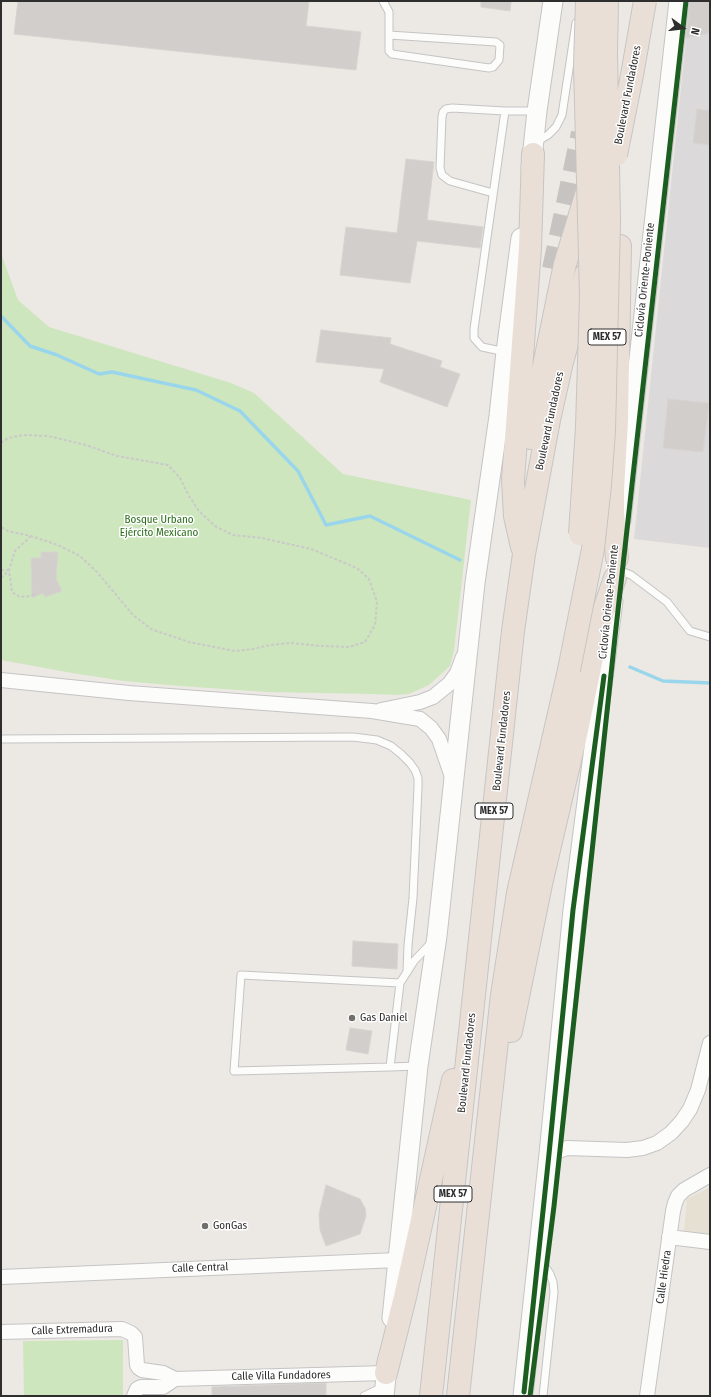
<!DOCTYPE html>
<html>
<head>
<meta charset="utf-8">
<style>
	body { margin:0 }
	#map { position:relative; width:711px; height:1397px; overflow:hidden; background:#ece8e4; font-family:"Fira Sans Condensed",sans-serif }
	canvas { display:block }
	.frame { position:absolute; inset:0; border:2px solid #2e2e2e; pointer-events:none }
	.north { position:absolute; left:663px; top:8px; width:40px; height:40px; -webkit-text-stroke:3px #fff; paint-order:stroke; rotate:105deg; font-size:11px; font-weight:700; line-height:16px; text-align:center; color:#2e2e2e }
	.north::after { content:''; display:block; margin:auto; width:14px; height:18px; background:#2e2e2e; clip-path:polygon(50% 0,100% 100%,50% 72%,0 100%) }
</style>
</head>
<body>
<div id="map">
<canvas width="711" height="1397"></canvas>
<div class="frame"></div>
<div class="north">N</div>
</div>
<script>
const g = document.querySelector('canvas').getContext('2d');
g.lineJoin = 'round';
function paint(path, color) { g.fillStyle = color; g.fill(path, 'evenodd'); }
const poly = rows => new Path2D(rows.map(r => 'M' + r).join(''));
function stroke(path, color, width, dash) { g.strokeStyle = color; g.lineWidth = width; g.lineCap = dash ? 'butt' : 'round'; g.setLineDash(dash || []); g.stroke(path); }
function label(font, color, halo, rows, align = 'center') {
  g.font = font + ' "Fira Sans Condensed",sans-serif'; g.lineWidth = 3; g.setLineDash([]); g.textBaseline = 'middle'; g.strokeStyle = halo; g.fillStyle = color; for (const [text, x, y, turn = 0] of rows) {
    g.save(); g.translate(x, y); g.rotate((+turn || 0) * Math.PI / 180); g.textAlign = isNaN(turn) ? turn : align; if (halo) g.strokeText(text, 0, 0); g.fillText(text, 0, 0); g.restore();
  }
}
const industrial = poly([
	[690,1,710,1,710,548,634,539]
]);
const education = poly([
	[710,1187,710,1235,684,1232,687,1199]
]);
const green = poly([
	[1,253,18,300,49,327,231,383,254,393,343,474,471,500,454,651,450,666,429,685,409,694,398,695,372,694,267,692,180,686,124,681,72,673,1,660],
	[123,1340,123,1396,24,1396,23,1341]
]);
const stream = poly([
	[1,316,30,346,57,355,99,374,112,372,196,390,240,411,298,471,326,525,370,516,460,560],
	[630,667,663,681,710,683]
]);
const building = poly([
	[18,1,309,1,306,26,361,32,356,70,14,34,18,1],
	[481,1,511,1,510,11,481,7,481,1],
	[690,1,710,1,710,33,686,38,690,1],
	[697,109,710,111,710,145,693,143,697,109],
	[406,159,434,162,427,220,483,227,480,248,417,241,410,283,340,275,346,227,397,233,406,159],
	[321,330,391,338,390,344,442,361,440,367,460,374,447,407,380,382,384,369,316,362,321,330],
	[668,399,709,403,703,452,663,448,668,399],
	[41,552,58,552,56,579,62,591,45,597,43,593,32,598,31,558,41,558,41,552],
	[353,941,398,944,397,969,352,966,353,941],
	[350,1028,372,1031,368,1054,346,1050,350,1028],
	[326,1185,360,1199,365,1208,366,1216,360,1234,326,1246,320,1230,319,1214,326,1185],
	[326,1383,326,1396,212,1396,212,1387,326,1383]
]);
const highwayTunnel = poly([
	[553,269,582,133]
]);
const path = poly([
	[1,443,8,438,24,435,48,436,86,445,117,456,168,465,180,478,189,496,199,511,215,526,233,535,262,538,311,549,357,568,369,579,377,602,375,625,365,642,349,647,322,646,290,643,270,645,253,649,235,651,189,642,151,629,133,615,97,572,80,556,58,545,31,536,8,531,1,527],
	[31,536,15,551,9,570,12,592,20,597,31,596,36,593],
	[1,570,8,570],
	[1,578,9,570]
]);
const lane = poly([
	[383,1,389,12,389,51,392,54,489,68,493,67,499,60,500,45,496,42,389,35],
	[505,111,474,329,474,338,482,347,506,352],
	[536,142,548,135,556,127,562,115,576,23],
	[493,193,450,181,442,175,440,168,442,117,443,112,446,109,452,108,505,111,537,111],
	[616,569,631,575,667,602,690,631,710,637],
	[1,739,353,737,377,740,391,746,401,754,410,763,415,770,418,778,418,787,413,898,408,945,407,971],
	[418,1066,390,1067,400,983,414,961,432,942],
	[390,1067,234,1071,241,975,400,983],
	[542,1262,550,1274,553,1282,554,1292,543,1396],
	[364,1396,383,1387]
]);
const street = poly([
	[1,680,129,693,372,711,420,719,431,728,439,739,452,777],
	[381,710,420,702,433,697,449,684,457,673,463,657],
	[549,1154,567,1148,627,1150,643,1148,657,1143,671,1133,682,1121,690,1109,698,1090,710,1043],
	[669,1237,710,1242],
	[1,1277,398,1260],
	[1,1332,122,1329,131,1333,135,1337,137,1365,139,1368,142,1370,163,1373,175,1379,386,1373],
	[134,1396,137,1389,141,1387,163,1387,175,1379],
	[647,1396,673,1211,675,1203,678,1196,684,1190,710,1175]
]);
const secondary = poly([
	[531,168,537,111,553,1],
	[621,520,679,1],
	[392,1318,418,1066,437,936,475,583,499,416,506,352,521,238],
	[384,1396,388,1358],
	[523,1396,549,1154,573,910,613,601]
]);
const highway = poly([
	[531,438,540,385,565,264,586,195],
	[522,547,515,516,513,480,530,248,533,154],
	[617,558,613,513,613,490,617,420,620,246],
	[511,1031,541,884,577,730,599,624,615,578],
	[386,1373,405,1297,453,1080],
	[431,1396,513,631,524,554,549,420,562,362,586,274],
	[458,1396,502,995,518,893,569,670]
]);
const highwayBridge = poly([
	[616,155,632,75,645,1],
	[580,534,587,427,591,296,585,65,587,1],
	[569,670,593,549,600,485,604,431,609,221,606,53,607,1]
]);
const cycleway = poly([
	[524,1392,549,1154,573,910,604,676],
	[530,1396,554,1206,615,637,686,1]
]);
const markers = [
	[352,1018,4,"#706f6e"],
	[205,1226,4,"#706f6e"]
];
const shields = [
	[607,337,38],
	[494,811,38],
	[453,1194,38]
];
const shieldNames = [
	["MEX 57",607,337],
	["MEX 57",494,811],
	["MEX 57",453,1194]
];
const streetNames = [
	["Boulevard Fundadores",628,95,-79],
	["Ciclovía Oriente-Poniente",645,280,-84],
	["Boulevard Fundadores",550,421,-78],
	["Ciclovía Oriente-Poniente",609,602,-84],
	["Boulevard Fundadores",502,741,-84],
	["Boulevard Fundadores",467,1063,-84],
	["Calle Central",200,1268,-2],
	["Calle Hiedra",664,1277,-82],
	["Calle Extremadura",72,1330,-2],
	["Calle Villa Fundadores",281,1376,-1]
];
const parkNames = [
	["Bosque Urbano",159,520],
	["Ejército Mexicano",159,533]
];
const poiNames = [
	["Gas Daniel",360,1018],
	["GonGas",213,1226]
];
paint(industrial, '#dcd9db');
paint(education, '#e6e0d3');
paint(green, '#cee6be');
stroke(stream, '#99d6ec', 3.5);
paint(building, '#d1cecb');
stroke(building, '#d7d4d0', 1);
stroke(highwayTunnel, '#c6c3c0', 22, [22, 11]);
stroke(lane, '#c5c4c5', 9);
stroke(street, '#c5c4c5', 16);
stroke(secondary, '#c5c4c5', 21);
stroke(highway, '#c6c5c4', 24);
stroke(path, '#c9c9c8', 2, [3, 2]);
stroke(lane, '#fcfcfb', 7);
stroke(street, '#fcfcfb', 14);
stroke(secondary, '#fcfcfb', 19);
stroke(highway, '#eadfd6', 22);
stroke(highwayBridge, '#c6c5c4', 24, []);
stroke(highwayBridge, '#eadfd6', 22);
stroke(cycleway, '#1b5e20', 5);
for (const [x, y, r, color] of markers) { const dot = new Path2D(); dot.arc(x, y, r, 0, 2 * Math.PI); g.fillStyle = color; g.fill(dot); stroke(dot, '#fff', 1.5); }
for (const [x, y, w] of shields) { const box = new Path2D(); box.roundRect(x - w / 2, y - 8, w, 16, 3); g.fillStyle = '#fff'; g.fill(box); stroke(box, '#2e2e2e', 1); }
label('bold 10px', '#2e2e2e', null, shieldNames);
label('11px', '#2e2e2e', '#fff', streetNames);
label('11px', '#2c6e1b', '#fff', parkNames);
label('11px', '#2e2e2e', '#fff', poiNames, 'left');
</script>
</body>
</html>
